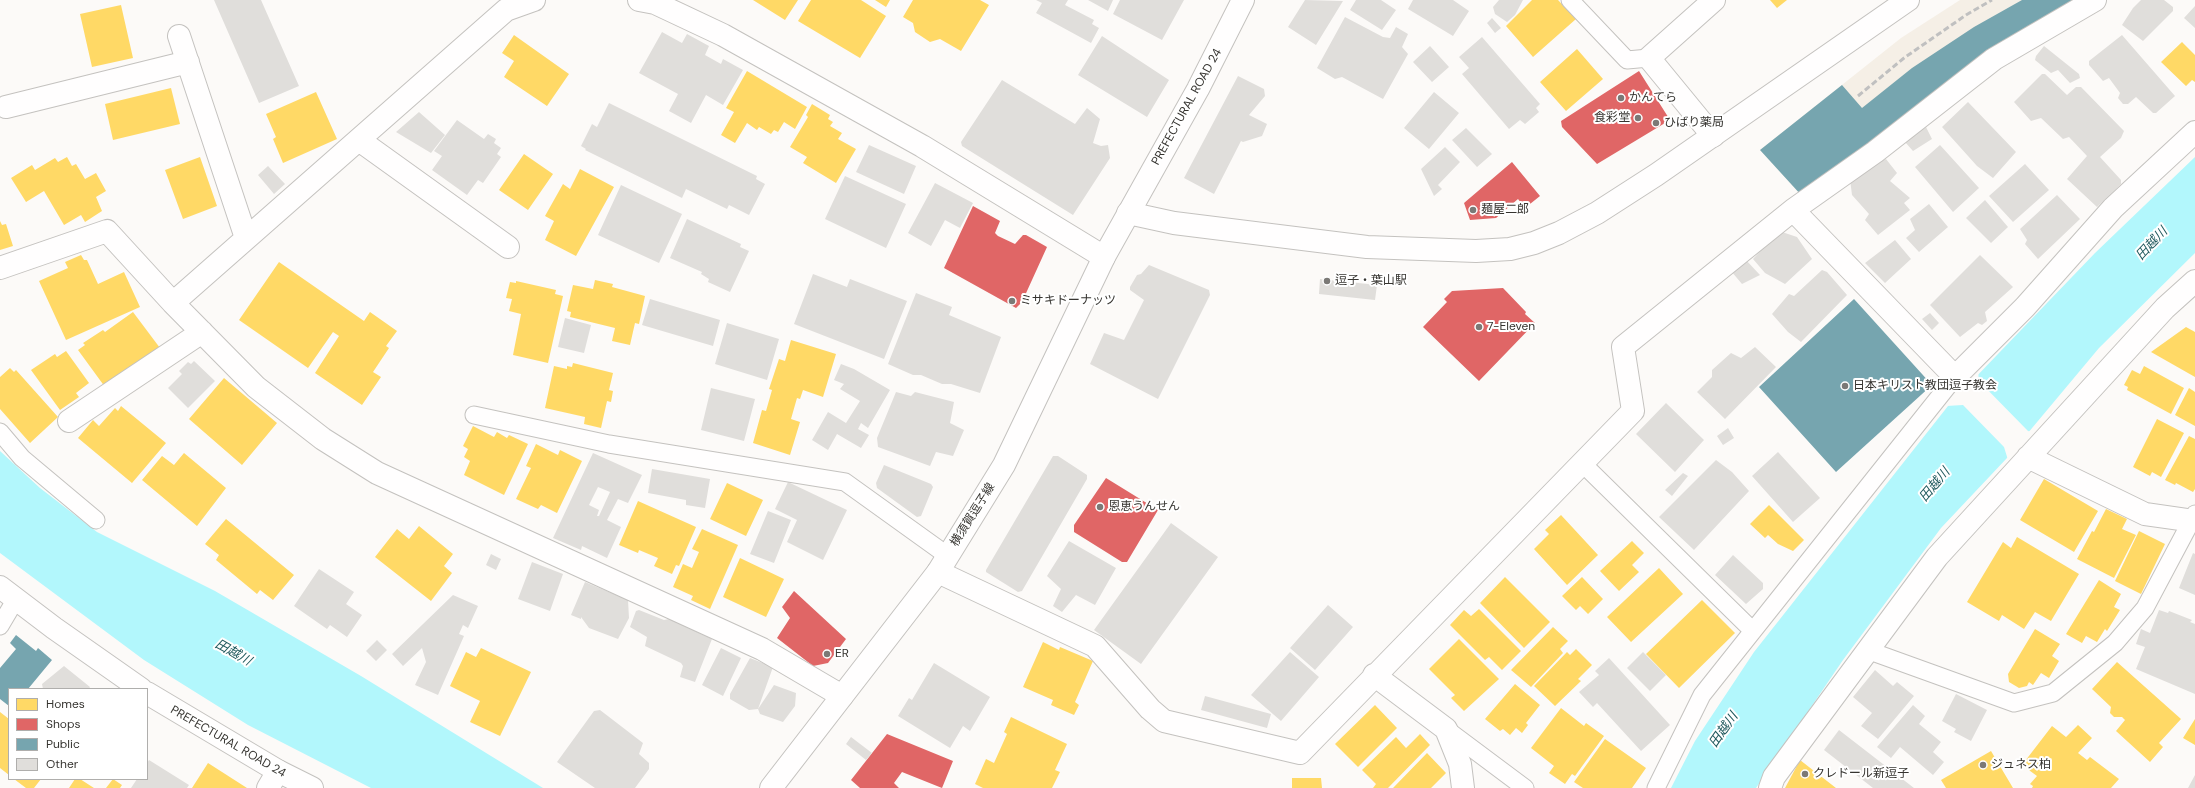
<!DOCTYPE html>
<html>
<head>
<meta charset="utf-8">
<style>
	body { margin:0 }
	#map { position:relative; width:2195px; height:788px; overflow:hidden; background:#fcfaf8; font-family:"DM Sans",sans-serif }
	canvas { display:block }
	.legend { position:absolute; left:8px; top:688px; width:140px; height:92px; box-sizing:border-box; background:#fff; border:1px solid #afaeac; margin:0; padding:5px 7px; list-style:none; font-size:12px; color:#363430 }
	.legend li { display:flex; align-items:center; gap:8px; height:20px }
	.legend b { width:20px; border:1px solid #afaeac }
</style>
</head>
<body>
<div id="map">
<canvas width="2195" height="788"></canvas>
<ul class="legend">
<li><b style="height:11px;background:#ffd966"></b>Homes</li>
<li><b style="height:11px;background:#e06666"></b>Shops</li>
<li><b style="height:11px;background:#76a5af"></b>Public</li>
<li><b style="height:11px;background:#e0dedb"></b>Other</li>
</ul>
</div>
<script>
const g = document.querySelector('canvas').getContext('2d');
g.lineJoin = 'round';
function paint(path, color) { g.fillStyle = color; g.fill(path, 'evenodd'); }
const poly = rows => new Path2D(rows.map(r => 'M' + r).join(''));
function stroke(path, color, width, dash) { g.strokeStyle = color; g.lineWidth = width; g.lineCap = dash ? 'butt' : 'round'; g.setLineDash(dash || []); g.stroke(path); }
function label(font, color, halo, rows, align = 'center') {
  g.font = font + ' "DM Sans","Noto Sans JP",sans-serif'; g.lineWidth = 4; g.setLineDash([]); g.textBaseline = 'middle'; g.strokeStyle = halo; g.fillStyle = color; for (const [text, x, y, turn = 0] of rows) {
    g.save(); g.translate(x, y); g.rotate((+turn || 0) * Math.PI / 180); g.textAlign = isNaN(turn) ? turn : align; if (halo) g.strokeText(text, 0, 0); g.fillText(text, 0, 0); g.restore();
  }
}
const built = poly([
	[1960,0,2081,0,1802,196,1760,150,1901,38]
]);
const water = poly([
	[2195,157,2195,253,2099,348,2007,458,1941,528,1843,660,1756,788,1671,788,1695,741,1754,652,1948,406,2095,253],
	[0,451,40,488,97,532,215,591,361,676,543,788,371,788,248,725,144,660,0,553]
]);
const pier = poly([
	[1978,371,1979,381,2028,431,2032,432,2008,460,2004,447,1963,405,1946,406]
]);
const homes = poly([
	[753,0,798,0,785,20],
	[811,0,861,0,886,16,860,58,798,21],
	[875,0,890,0,886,7],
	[913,0,980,0,989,5,961,51,940,39,930,42,915,32,913,23,903,17],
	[1532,0,1558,0,1576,19,1533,57,1506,26],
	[1770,0,1787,0,1777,8],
	[121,5,133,58,92,67,80,14],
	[514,35,569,74,547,106,504,77,514,61,502,53],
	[2182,42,2195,55,2195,82,2192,80,2186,86,2161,62],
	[1577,49,1603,79,1566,111,1540,82],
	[747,71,807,107,795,129,784,122,778,132,774,130,771,134,759,127,757,130,747,123,735,143,721,135,734,112,726,108],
	[171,88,180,124,113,140,105,104],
	[316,92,337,139,283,163,273,139,276,137,266,114],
	[812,104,830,115,828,119,833,122,830,126,842,133,838,139,856,149,836,183,803,163,807,157,790,147,808,117,806,115],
	[524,154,553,174,528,210,499,190],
	[67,157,72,166,76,164,85,179,96,173,106,191,96,197,102,211,85,222,81,215,64,225,44,191,26,202,11,178,32,165,35,170,55,158,58,162],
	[200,157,217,206,183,219,165,170],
	[580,169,614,187,576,256,545,240,554,221,545,216,563,184,570,189],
	[0,221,2,225,6,224,13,246,0,250],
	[81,255,84,260,87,260,98,284,124,272,140,307,66,340,39,281,68,268,65,262],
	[279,262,364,321,370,312,397,331,386,346,389,348,373,372,381,377,362,405,315,373,339,336,333,332,308,368,239,320],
	[595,280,613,284,612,287,645,296,639,324,635,323,630,345,612,341,615,328,570,317,571,312,567,311,573,285,593,289],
	[516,281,556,290,555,294,563,296,548,363,513,355,521,314,509,311,512,299,506,298,510,282,516,283],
	[133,312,160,348,105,387,78,350,85,345,83,343,103,330,105,332],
	[2186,327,2195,332,2195,377,2151,352],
	[791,340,836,354,823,397,803,390,800,399,797,398,791,419,800,422,790,455,753,443,762,410,766,411,772,390,769,389,779,359,785,361],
	[66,351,89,383,76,393,79,397,60,410,31,370,55,354,57,357],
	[573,363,613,373,609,390,613,391,611,402,607,401,601,428,584,424,585,417,545,408,554,366,567,369,567,366,572,367],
	[2144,366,2184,388,2171,414,2127,390,2128,387,2124,385,2132,370,2140,374],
	[10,368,14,372,16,370,58,417,30,443,0,409,0,377],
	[224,378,277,423,242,465,189,419],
	[2189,388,2195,392,2195,426,2175,415],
	[121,406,166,443,132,483,78,438,93,420,99,426,115,408,118,411],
	[2157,419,2184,433,2161,477,2152,472,2150,476,2133,467],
	[473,426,494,437,497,432,507,438,509,435,528,444,504,495,464,475,470,461,464,457,468,449,463,446],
	[2189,436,2195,439,2195,489,2193,492,2176,483,2175,485,2165,480],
	[536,444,558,455,560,450,582,461,557,513,541,505,538,509,516,499,531,468,526,466],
	[184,453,226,488,197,526,142,480,162,456,174,465],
	[2044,479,2098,511,2074,552,2020,520],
	[727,483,763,500,746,536,710,519],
	[638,501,696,527,679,566,676,565,672,574,654,566,658,558,639,550,638,553,619,545],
	[1769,505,1804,540,1793,551,1778,544,1768,535,1765,538,1750,524],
	[2106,509,2127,519,2122,529,2136,535,2114,578,2077,559,2092,531,2094,532],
	[1561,515,1598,555,1567,585,1534,549,1549,534,1545,530],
	[226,519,294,575,273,600,260,590,257,594,216,560,219,555,205,544],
	[419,526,453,554,444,566,452,573,431,601,375,557,397,529,409,539],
	[702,529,738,545,710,609,691,600,693,596,673,587,683,564,692,568,699,552,692,549],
	[2139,531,2165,544,2141,594,2115,581],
	[2017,537,2079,574,2051,621,2035,612,2024,629,2002,615,1999,621,1967,602,2003,542,2011,548],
	[1632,541,1644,553,1632,565,1639,572,1619,591,1600,571],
	[740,558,784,579,766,617,723,597],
	[1659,568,1683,594,1631,642,1607,617],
	[1505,577,1550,622,1524,648,1480,603],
	[1582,577,1603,599,1588,614,1580,606,1576,610,1562,596],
	[2099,580,2121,594,2114,607,2120,610,2107,631,2105,629,2097,642,2086,636,2082,643,2066,634],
	[1702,600,1735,633,1679,688,1646,654],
	[1479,609,1521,651,1502,670,1489,657,1485,660,1450,625,1464,610,1471,616],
	[1553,627,1568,641,1560,649,1563,653,1531,687,1511,670],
	[2035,629,2060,644,2052,656,2059,661,2049,678,2041,673,2033,685,2029,682,2027,686,2019,688,2009,682,2008,674],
	[1459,639,1499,679,1464,711,1451,698,1455,695,1429,669],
	[1043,642,1059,650,1060,647,1093,661,1075,702,1079,705,1074,715,1051,705,1053,700,1023,687],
	[481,648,531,672,500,736,470,722,480,701,450,686,466,652,476,657],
	[1576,649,1592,665,1578,679,1581,681,1555,706,1534,686,1567,652,1570,655],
	[2117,662,2181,719,2159,743,2163,747,2150,762,2116,731,2125,720,2122,717,2114,717,2110,713,2111,707,2092,689],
	[1515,684,1540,705,1526,723,1528,725,1522,733,1516,728,1510,735,1503,729,1500,731,1485,719],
	[1375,705,1397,728,1358,767,1335,744],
	[1561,708,1584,726,1586,723,1604,736,1575,776,1572,774,1565,784,1549,773,1554,766,1531,748],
	[0,712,9,719,9,775,0,768],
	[1011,717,1067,744,1055,770,1060,772,1052,788,983,788,975,784,986,759,994,763,1007,734,1004,732],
	[2195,719,2195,745,2183,738],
	[2078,725,2092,738,2078,753,2087,760,2090,757,2119,779,2111,788,2032,788,2033,786,2030,784,2037,776,2022,765,2052,726,2066,737],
	[1420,734,1430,745,1388,788,1373,788,1376,784,1362,770,1396,737,1406,748],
	[1605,739,1646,768,1632,788,1583,788,1574,782],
	[1991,751,2013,788,1946,788,1941,780],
	[1427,753,1446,773,1431,788,1393,788],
	[1800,760,1836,788,1785,788],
	[208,763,247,788,192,788],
	[1292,778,1321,778,1322,788,1292,788],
	[14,779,41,779,34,788,26,788],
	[75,779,80,779,94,788,69,788],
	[113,779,122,785,120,788,106,788]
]);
const shops = poly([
	[1639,71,1670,120,1597,164,1562,127,1561,121],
	[1512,162,1540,196,1525,208,1518,199,1496,218,1470,220,1464,203],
	[973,206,1000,221,995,233,998,236,1015,244,1023,235,1026,235,1047,247,1022,302,1016,308,944,268],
	[1503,288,1526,312,1525,314,1535,323,1479,381,1423,327,1447,302,1444,299,1452,291],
	[1106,478,1158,510,1127,562,1122,562,1074,532,1074,525],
	[794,591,846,639,828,663,813,666,777,638,790,618,782,607],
	[887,734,953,761,942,788,902,772,894,783,899,788,860,788,851,780]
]);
const public = poly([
	[2022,0,2081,0,1802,196,1760,150,1842,85,1862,108,1912,68,1974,27],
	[1854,299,1932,385,1836,472,1759,387],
	[16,635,36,651,38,648,52,660,28,689,9,689,9,706,0,699,0,668,16,649,10,643]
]);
const building = poly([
	[214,0,261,0,299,86,259,103],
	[1036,0,1068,0,1065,5,1094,20,1092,24,1099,28,1091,43,1036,13,1042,3],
	[1088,0,1113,0,1108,11],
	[1120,0,1184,0,1162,40,1113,14],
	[1305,0,1343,1,1316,45,1288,27],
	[1356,0,1381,0,1396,10,1382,30,1350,10],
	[1413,0,1453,0,1469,11,1453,36,1408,9],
	[1499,0,1523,0,1515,15,1507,22,1495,14,1493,7],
	[2141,0,2164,0,2173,7,2173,11,2143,41,2122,25,2133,8],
	[2195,6,2195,28,2184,18],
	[1345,17,1383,37,1390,38,1396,27,1408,34,1402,47,1408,54,1383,99,1342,77,1335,79,1317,68],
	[1492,18,1501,28,1495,33,1487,23],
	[662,32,682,43,687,34,709,46,705,55,721,64,723,59,743,70,723,105,706,95,691,123,669,111,678,94,639,73],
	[2122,35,2175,96,2156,113,2153,113,2136,97,2128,104,2123,104,2118,98,2120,93,2109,78,2103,81,2089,65,2089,61],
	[1102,36,1169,80,1147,117,1078,75],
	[1482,37,1540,104,1536,108,1539,112,1525,124,1520,120,1509,129,1462,74,1469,68,1459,57],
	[1430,46,1449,67,1432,82,1413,62],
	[2044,46,2079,74,2080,78,2070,83,2058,70,2051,73,2035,60,2036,56],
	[2042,74,2045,74,2067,95,2076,87,2081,87,2124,131,2121,138,2100,157,2121,180,2121,184,2097,207,2067,179,2087,156,2069,137,2063,139,2041,118,2031,121,2014,102],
	[1238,76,1264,89,1265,96,1249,115,1267,124,1262,136,1243,142,1241,141,1214,194,1184,178],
	[1002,80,1075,124,1087,108,1100,119,1093,143,1101,146,1108,145,1110,158,1073,215,962,146,961,142],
	[1434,92,1459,113,1429,149,1404,128],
	[1968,102,2016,152,1993,178,1977,166,1942,127],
	[609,103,757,176,756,179,765,184,749,215,729,205,727,209,686,189,682,198,585,150,586,149,581,146,592,124,597,127],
	[419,112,445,135,431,153,396,132],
	[457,120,484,139,488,134,496,139,494,143,501,148,497,154,501,157,483,183,478,180,467,195,432,170,442,156,434,151],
	[1926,127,1932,139,1913,151,1905,142],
	[1466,128,1492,154,1477,167,1452,140],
	[869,145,916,166,904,194,856,172],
	[1940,145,1979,188,1953,212,1915,167],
	[1445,147,1460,162,1438,185,1442,189,1434,196,1421,169],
	[1886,159,1897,173,1890,181,1910,198,1904,203,1910,210,1878,235,1865,220,1869,214,1852,195,1850,179,1870,165],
	[2025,164,2049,190,2013,222,1989,196],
	[268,166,285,184,274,194,258,175],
	[845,176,906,204,886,248,825,219],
	[935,183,973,203,960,228,945,220,931,246,908,233],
	[621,185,682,214,659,263,598,235],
	[2057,195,2080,219,2038,259,2025,244,2027,240,2020,229],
	[1985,200,2008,227,1991,243,1966,218],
	[1929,204,1948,227,1919,252,1906,238,1915,230,1910,219],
	[687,219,741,244,740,247,749,251,730,292,708,282,709,279,701,274,702,272,670,258],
	[1779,231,1797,237,1812,259,1785,284,1765,273,1753,259],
	[1895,240,1911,259,1885,283,1865,263],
	[1980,255,2013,287,1985,312,1987,321,1982,325,1978,323,1960,337,1930,305],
	[1745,259,1760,275,1742,284,1731,271],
	[1149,265,1209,290,1210,295,1158,399,1090,364,1104,333,1124,340,1144,300,1130,290,1130,287,1137,275,1141,274],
	[1822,270,1827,272,1847,295,1801,342,1788,332,1772,314,1789,294,1794,296],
	[813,274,847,287,850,279,907,301,884,359,794,324],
	[1320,279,1377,285,1375,300,1319,294],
	[916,293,952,307,949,315,1001,337,980,393,951,384,942,384,921,375,913,375,888,364],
	[650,299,720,320,713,346,642,325],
	[1930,313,1939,323,1932,330,1922,319],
	[565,318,591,325,584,353,558,347],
	[727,323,779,339,767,380,715,364],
	[1755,347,1776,367,1725,419,1697,392,1712,377,1712,370,1731,353,1741,358],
	[194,361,215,381,188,408,168,388,182,374,179,371,188,362,191,364],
	[841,364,854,369,890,390,868,428,861,423,858,429,869,435,861,448,837,434,828,450,812,440,828,412,846,423,860,401,840,389,844,384,834,380],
	[711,388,755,399,744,441,701,430],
	[896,392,911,396,915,392,954,402,950,423,964,430,953,456,936,452,930,466,878,447,877,438],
	[1666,403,1704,440,1675,472,1636,434],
	[1728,428,1734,438,1723,445,1717,436],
	[1778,452,1820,498,1793,522,1752,476],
	[593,453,642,475,628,503,618,499,607,520,621,527,607,558,582,546,581,550,553,538],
	[598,487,610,492,599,516,597,516,599,510,589,505],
	[1053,456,1058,456,1087,475,1087,479,1022,591,1018,592,986,572,986,570],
	[1716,460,1732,472,1749,491,1694,550,1659,517],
	[884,465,931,484,933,487,921,516,917,517,877,488,876,483],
	[652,469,710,479,705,508,686,505,686,500,648,493],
	[1683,473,1688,476,1672,496,1665,490],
	[788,482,847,510,823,560,787,542,797,520,775,509],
	[768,511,791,520,774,563,750,554],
	[1171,523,1218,557,1141,664,1094,630],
	[1069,541,1116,568,1095,605,1076,595,1062,612,1053,606,1061,589,1047,576],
	[2193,553,2195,554,2195,595,2179,588],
	[491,554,501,559,496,570,486,565],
	[1733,555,1763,583,1763,589,1746,604,1715,575],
	[532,562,563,574,550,611,518,599],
	[319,569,354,592,346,604,362,615,347,637,330,625,327,629,294,606],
	[585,582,628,600,629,618,618,639,589,628,581,617,581,619,571,615],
	[453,595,478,606,468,628,463,625,459,634,464,636,438,695,415,685,426,662,422,648,403,666,392,654],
	[1328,605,1353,627,1315,670,1290,648],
	[639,610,664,620,669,619,712,639,695,682,680,677,683,666,681,663,645,646,647,637,630,627,636,611],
	[2159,610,2168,613,2169,611,2192,620,2190,622,2195,624,2195,694,2136,669,2145,647,2136,644,2141,629,2150,633],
	[377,640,387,650,376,661,366,651],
	[721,648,741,658,723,696,702,685],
	[1290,652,1319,677,1281,721,1251,695],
	[1643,652,1666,675,1650,691,1627,668],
	[750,658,773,667,758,709,749,710,730,699,730,694],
	[1609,658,1670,725,1641,751,1597,703,1593,707,1579,692,1599,675,1595,671],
	[934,663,990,697,970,731,963,726,950,748,898,716,909,698,912,700],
	[64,666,90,687,89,689,43,689,42,684],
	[1875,670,1893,686,1897,682,1914,696,1878,739,1861,726,1872,713,1853,697],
	[774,685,796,693,795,706,783,722,760,714,758,709],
	[1956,694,1987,710,1971,741,1954,732,1956,729,1942,721],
	[1205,696,1271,714,1267,728,1201,710],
	[1913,705,1925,716,1919,724,1941,742,1933,752,1944,762,1933,775,1900,747,1891,758,1877,747],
	[600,710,643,743,639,754,649,763,649,769,635,788,595,788,557,762,594,711],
	[1839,730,1914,788,1873,788,1824,750],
	[851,737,872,753,866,760,846,744],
	[149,760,189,785,187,788,131,788,137,779,147,779,147,763],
	[2195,775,2195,788,2188,788]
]);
const lane = poly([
	[1570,0,1627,60,1649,58],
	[474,415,609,444,845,482,948,556],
	[0,432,22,458,96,520],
	[1582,463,1753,631],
	[0,626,16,599],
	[1867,650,2014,703,2053,693,2115,643,2145,608,2195,514],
	[1446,729,1525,788],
	[1656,788,1702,695,1955,377]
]);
const street = poly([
	[639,0,655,3,723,35,922,146,1104,257],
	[179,36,246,238],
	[6,107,188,62],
	[1713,136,1649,58,1714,0],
	[359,140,508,247],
	[1793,210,1955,377,2025,307,2113,208,2195,132],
	[0,268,107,231,173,303,256,387,323,439,377,473,762,649,842,696],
	[173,303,506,10,534,0],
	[69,421,202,332],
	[2028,457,2145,514,2195,521],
	[938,572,1095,646,1150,709,1164,721,1300,753,1633,411,1623,347,1793,210,1875,152,1994,59,2095,0],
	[1374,675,1446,729,1460,764,1463,788],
	[268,788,278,771],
	[1770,788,1774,777,1937,557,2165,308,2195,281]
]);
const secondary = poly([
	[1128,213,1174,223,1367,247,1476,251,1510,249,1534,243,1559,233,1597,213,1656,175,1908,0]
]);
const primary = poly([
	[0,587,54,628,141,689],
	[147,693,278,771,312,788],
	[771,788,938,572,1004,465,1104,257,1198,89,1243,0]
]);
const rail = poly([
	[1858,96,1904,58,1966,15,1992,0]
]);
const markers = [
	[1621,98,4,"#7b7976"],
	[1638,118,4,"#7b7976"],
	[1656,123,4,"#7b7976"],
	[1473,210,4,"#7b7976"],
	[1327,281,4,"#7b7976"],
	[1012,301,4,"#7b7976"],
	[1479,327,4,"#7b7976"],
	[1845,386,4,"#7b7976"],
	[1100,507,4,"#7b7976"],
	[827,654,4,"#7b7976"],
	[1983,765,4,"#7b7976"],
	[1805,774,4,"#7b7976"]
];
const poiNames = [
	["かんてら",1629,98],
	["食彩堂",1630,118,"right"],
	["ひばり薬局",1664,123],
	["麺屋二郎",1481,210],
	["逗子・葉山駅",1335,281],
	["ミサキドーナッツ",1020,301],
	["7-Eleven",1487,327],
	["日本キリスト教団逗子教会",1853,386],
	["恩恵うんせん",1108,507],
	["ER",835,654],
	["ジュネス柏",1991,765],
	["クレドール新逗子",1813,774]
];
const streetNames = [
	["PREFECTURAL ROAD 24",1187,107,-61],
	["横須賀逗子線",973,515,-58],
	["PREFECTURAL ROAD 24",228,742,30]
];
const waterNames = [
	["田越川",2152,244,-47],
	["田越川",1935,485,-50],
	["田越川",233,653,29],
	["田越川",1724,730,-55]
];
paint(built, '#f5efe6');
paint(water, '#b2f7fc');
paint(pier, '#fcfaf8');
paint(homes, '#ffd966');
paint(shops, '#e06666');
paint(public, '#76a5af');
paint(building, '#e0dedb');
stroke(lane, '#c4c2bf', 19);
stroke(street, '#c4c2bf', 24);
stroke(secondary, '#c4c2bf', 24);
stroke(primary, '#c4c2bf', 24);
stroke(lane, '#fffefe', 17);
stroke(street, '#fffefe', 22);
stroke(secondary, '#fffefe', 22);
stroke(primary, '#fffefe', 22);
stroke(rail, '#c0c0c0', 3, [6, 3]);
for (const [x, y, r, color] of markers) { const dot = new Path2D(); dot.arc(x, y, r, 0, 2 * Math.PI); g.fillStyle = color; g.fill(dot); stroke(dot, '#fff', 1.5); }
label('12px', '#363430', '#fff', poiNames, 'left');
label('12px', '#363430', '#fff', streetNames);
label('italic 13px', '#215a5e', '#fff', waterNames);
</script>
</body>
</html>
